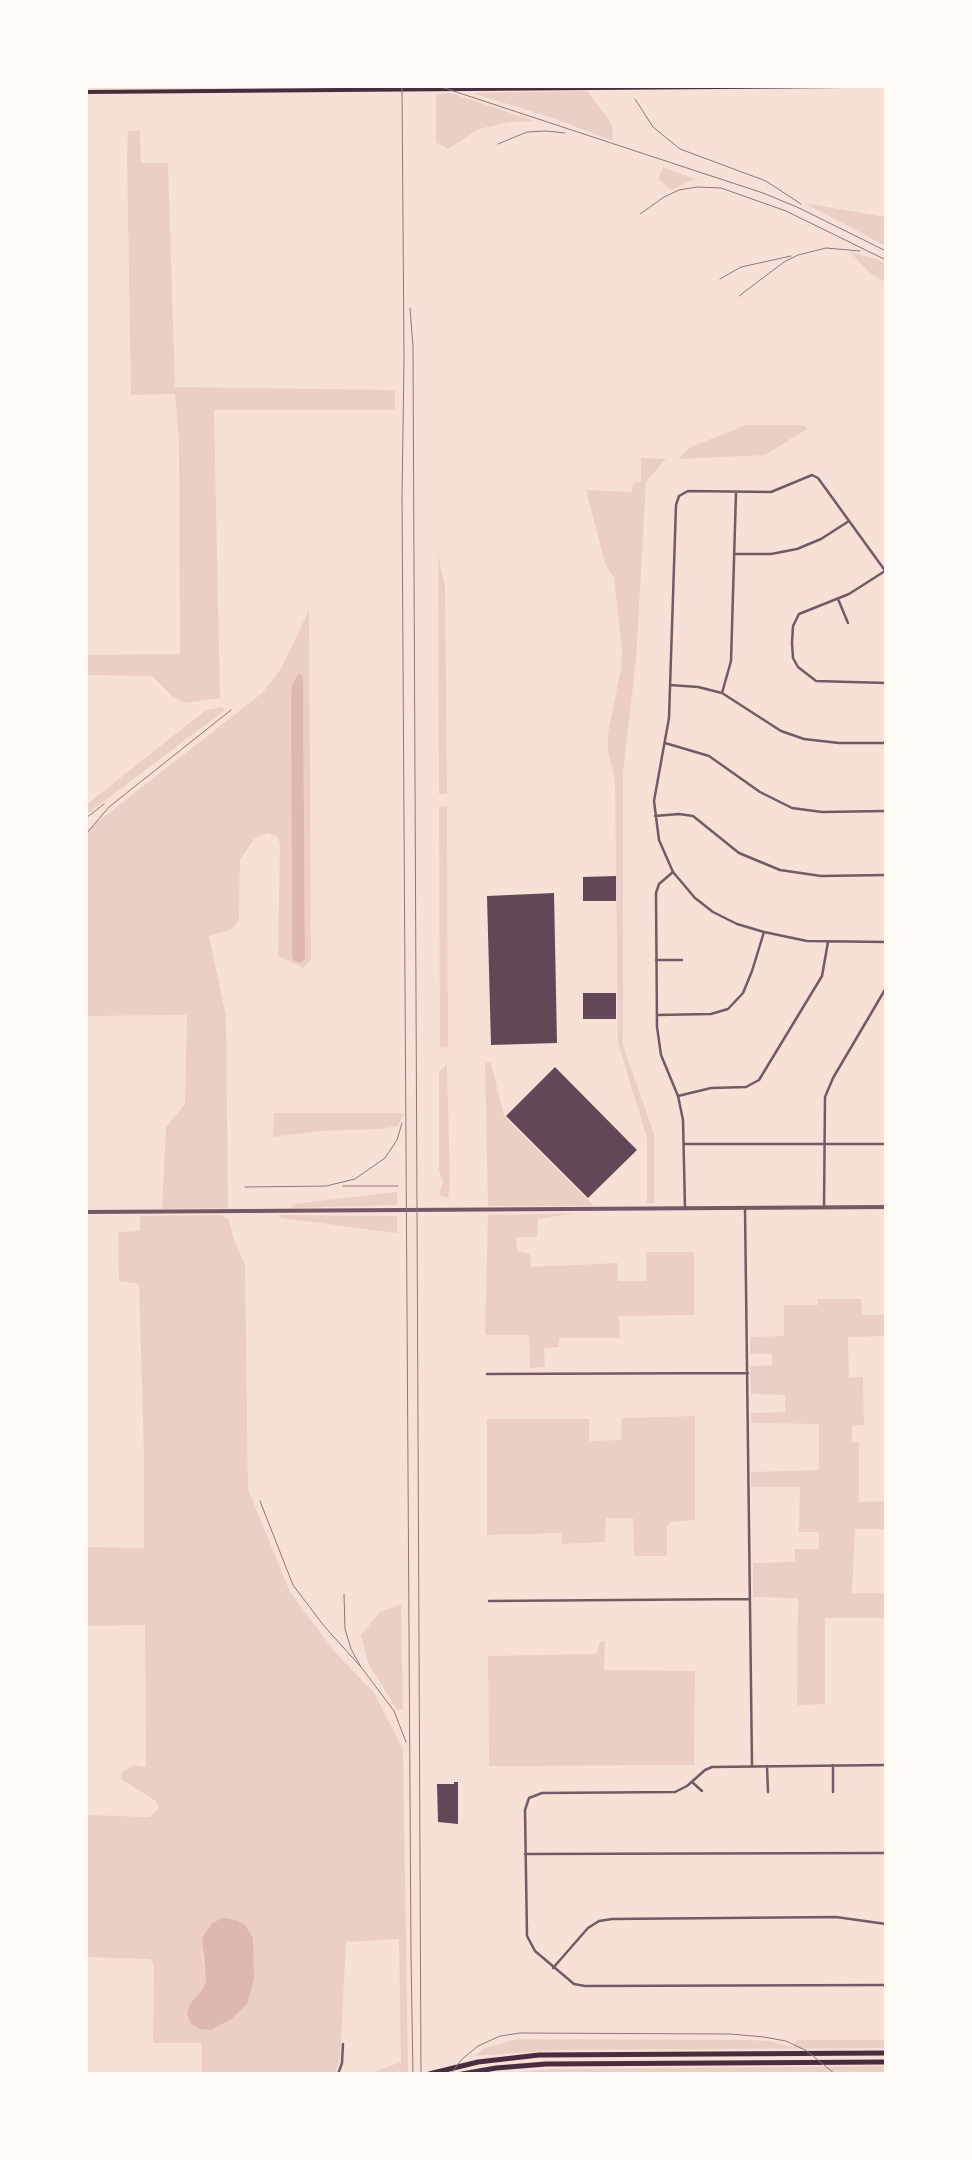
<!DOCTYPE html>
<html>
<head>
<meta charset="utf-8">
<style>
	body { margin:0 }
	#map { position:relative; width:972px; height:2160px; overflow:hidden; background:#f7e1d7; font-family:"IBM Plex Sans",sans-serif }
	canvas { display:block }
	.frame { position:absolute; inset:0; border:88px solid #fffaf5; pointer-events:none }
</style>
</head>
<body>
<div id="map">
<canvas width="972" height="2160"></canvas>
<div class="frame"></div>
</div>
<script>
const g = document.querySelector('canvas').getContext('2d');
g.lineJoin = 'round';
function paint(path, color) { g.fillStyle = color; g.fill(path, 'evenodd'); }
const poly = rows => new Path2D(rows.map(r => 'M' + r).join(''));
function stroke(path, color, width, dash) { g.strokeStyle = color; g.lineWidth = width; g.lineCap = dash ? 'butt' : 'round'; g.setLineDash(dash || []); g.stroke(path); }
const green = poly([
	[587,91,612,124,613,141,553,118,472,93],
	[450,93,535,121,509,122,479,129,448,149,436,142,436,99,437,94],
	[128,131,140,131,141,163,168,163,175,387,395,390,395,410,214,410,220,698,185,703,173,697,152,676,86,675,86,655,180,654,179,441,175,394,131,395,127,156],
	[663,167,695,179,671,190,658,179],
	[804,203,886,217,886,246],
	[850,252,876,259,886,264,886,283,870,273],
	[746,425,804,425,807,429,765,455,678,459,691,447],
	[641,458,666,459,646,482,636,660,623,773,623,1045,654,1134,654,1203,647,1203,647,1138,618,1043,615,780,608,751,608,734,621,668,622,650,614,578,605,563,586,490,632,492,633,483,641,482],
	[438,555,445,587,447,794,439,794],
	[309,610,311,959,303,968,278,956,280,844,277,836,267,833,254,839,240,860,239,919,232,929,209,936,226,1016,228,1208,162,1209,166,1127,185,1104,187,1015,86,1016,86,831,262,693,281,669],
	[302,674,303,676,305,959,292,955,291,698,292,685],
	[222,707,225,710,86,815,86,805,206,710],
	[447,806,448,1047,440,1048,439,807],
	[485,1063,491,1063,504,1116,594,1206,488,1206],
	[447,1064,450,1184,448,1198,439,1195,443,1182,439,1170,439,1071],
	[274,1113,404,1113,398,1126,380,1129,320,1131,273,1137],
	[397,1192,397,1205,291,1208,293,1204],
	[577,1213,538,1219,537,1237,516,1237,517,1251,530,1254,531,1267,618,1263,618,1281,646,1281,646,1252,694,1252,694,1315,619,1316,620,1338,559,1338,559,1347,544,1348,545,1367,530,1368,529,1335,485,1335,488,1215],
	[221,1215,228,1219,230,1224,234,1240,245,1264,248,1489,290,1592,335,1652,374,1693,403,1749,408,2074,368,2074,401,2062,399,1939,346,1942,340,2059,335,2074,202,2074,202,2043,153,2043,154,1964,150,1959,86,1957,86,1815,149,1817,159,1808,156,1801,121,1779,122,1772,134,1765,146,1767,145,1625,86,1626,86,1547,144,1548,144,1456,139,1284,119,1281,118,1232,140,1231,140,1216],
	[201,1949,231,2019,191,2002,203,1989,206,1981],
	[279,1215,397,1216,397,1233,281,1218],
	[818,1299,861,1299,862,1315,886,1315,886,1336,848,1337,849,1378,863,1377,864,1425,852,1426,852,1442,859,1442,859,1502,886,1501,886,1529,855,1529,852,1593,886,1593,886,1618,825,1618,825,1704,797,1705,798,1598,753,1597,753,1563,795,1562,795,1549,819,1549,819,1532,799,1532,800,1487,751,1487,751,1472,819,1470,819,1424,751,1423,751,1413,785,1412,785,1395,751,1394,750,1366,772,1365,772,1354,750,1354,750,1337,784,1336,784,1305,818,1305],
	[695,1416,695,1520,670,1522,667,1527,667,1556,634,1556,633,1518,606,1518,605,1542,562,1544,561,1533,487,1535,487,1419,589,1419,589,1441,621,1440,622,1418],
	[401,1604,403,1709,397,1710,368,1663,361,1635,379,1613],
	[605,1641,604,1670,695,1671,694,1765,489,1766,488,1656,596,1654,600,1642],
	[517,2039,750,2040,768,2041,793,2047,797,2040,886,2040,886,2048,558,2050,474,2056,485,2048],
	[886,2066,886,2074,494,2074,552,2069]
]);
const water = poly([
	[299,673,303,676,305,959,300,963,293,960,292,955,291,698,292,685],
	[223,1918,236,1920,245,1925,253,1938,254,1979,247,2004,231,2019,211,2030,201,2029,191,2024,187,2013,191,2002,203,1989,206,1981,202,1938,212,1923]
]);
const building = poly([
	[616,876,616,901,583,901,583,877],
	[554,893,557,1043,491,1045,487,896],
	[583,993,616,993,616,1019,583,1019],
	[555,1067,637,1150,588,1198,506,1116],
	[454,1782,458,1782,458,1824,438,1822,437,1784,454,1784]
]);
const minor = poly([
	[734,554,771,554,797,549,821,539,849,521],
	[885,571,849,594,799,614,793,626,792,643,793,658,798,667,816,681,886,683],
	[886,572,818,478,812,475,771,492,688,491,679,496,676,505,669,718,654,801,659,840,673,872,695,898,713,912,737,924,764,932,807,941,886,942],
	[838,599,848,623],
	[670,685,698,687,722,693,781,731,804,739,839,743,886,743],
	[722,693,731,661,736,493],
	[665,743,709,756,760,792,792,808,822,812,886,811],
	[655,816,679,814,693,816,739,853,780,870,821,876,886,875],
	[673,872,659,884,656,893,657,1027,661,1055,678,1096,683,1120,685,1208],
	[656,960,682,960],
	[657,1015,711,1014,728,1009,743,993,752,971,764,932],
	[678,1096,711,1088,746,1087,759,1080,822,976,828,942],
	[685,1144,886,1144],
	[745,1208,752,1766],
	[824,1208,825,1097,833,1078,886,988],
	[487,1374,748,1373],
	[489,1601,750,1599],
	[833,1765,833,1792],
	[886,1765,712,1767,705,1770,687,1786,675,1792,542,1793,529,1798,525,1810,527,1936,535,1951,574,1984,585,1986,886,1985],
	[767,1766,768,1792],
	[692,1782,702,1791],
	[525,1854,886,1853],
	[553,1968,588,1928,599,1921,612,1919,836,1917,886,1924],
	[338,2074,342,2063,343,2044]
]);
const tertiary = poly([
	[86,1212,886,1207]
]);
const secondary = poly([
	[86,92,846,86]
]);
const motorway = poly([
	[429,2074,478,2062,539,2055,886,2053],
	[462,2074,496,2068,546,2064,886,2062]
]);
const rail = poly([
	[402,86,404,359,402,498,411,1957,413,2074],
	[438,86,763,193,797,207,886,251],
	[635,99,653,127,680,149,766,181,801,204],
	[498,144,527,132,546,131,565,133],
	[640,214,664,197,679,190,697,187,721,188,786,211,886,260],
	[720,279,741,267,791,256],
	[739,296,784,262,798,255,826,248,860,251],
	[410,308,413,347,421,2074],
	[86,818,104,804],
	[86,834,109,807,231,710],
	[343,1186,398,1186],
	[245,1187,326,1186,355,1179,385,1158,397,1140,402,1123],
	[260,1501,293,1585,324,1626,361,1667],
	[344,1594,345,1629,351,1649,361,1667,394,1711,406,1742],
	[451,2074,461,2060,478,2046,500,2036,520,2033,731,2034,764,2037,786,2041,807,2051,835,2074]
]);
paint(green, '#ebcfc5');
paint(water, '#dcb8b0');
paint(building, '#644757');
stroke(minor, '#755966', 2.5);
stroke(tertiary, '#755966', 4);
stroke(secondary, '#4a2c40', 4);
stroke(motorway, '#4a2c40', 5);
stroke(rail, '#8f747c', 1);
</script>
</body>
</html>
